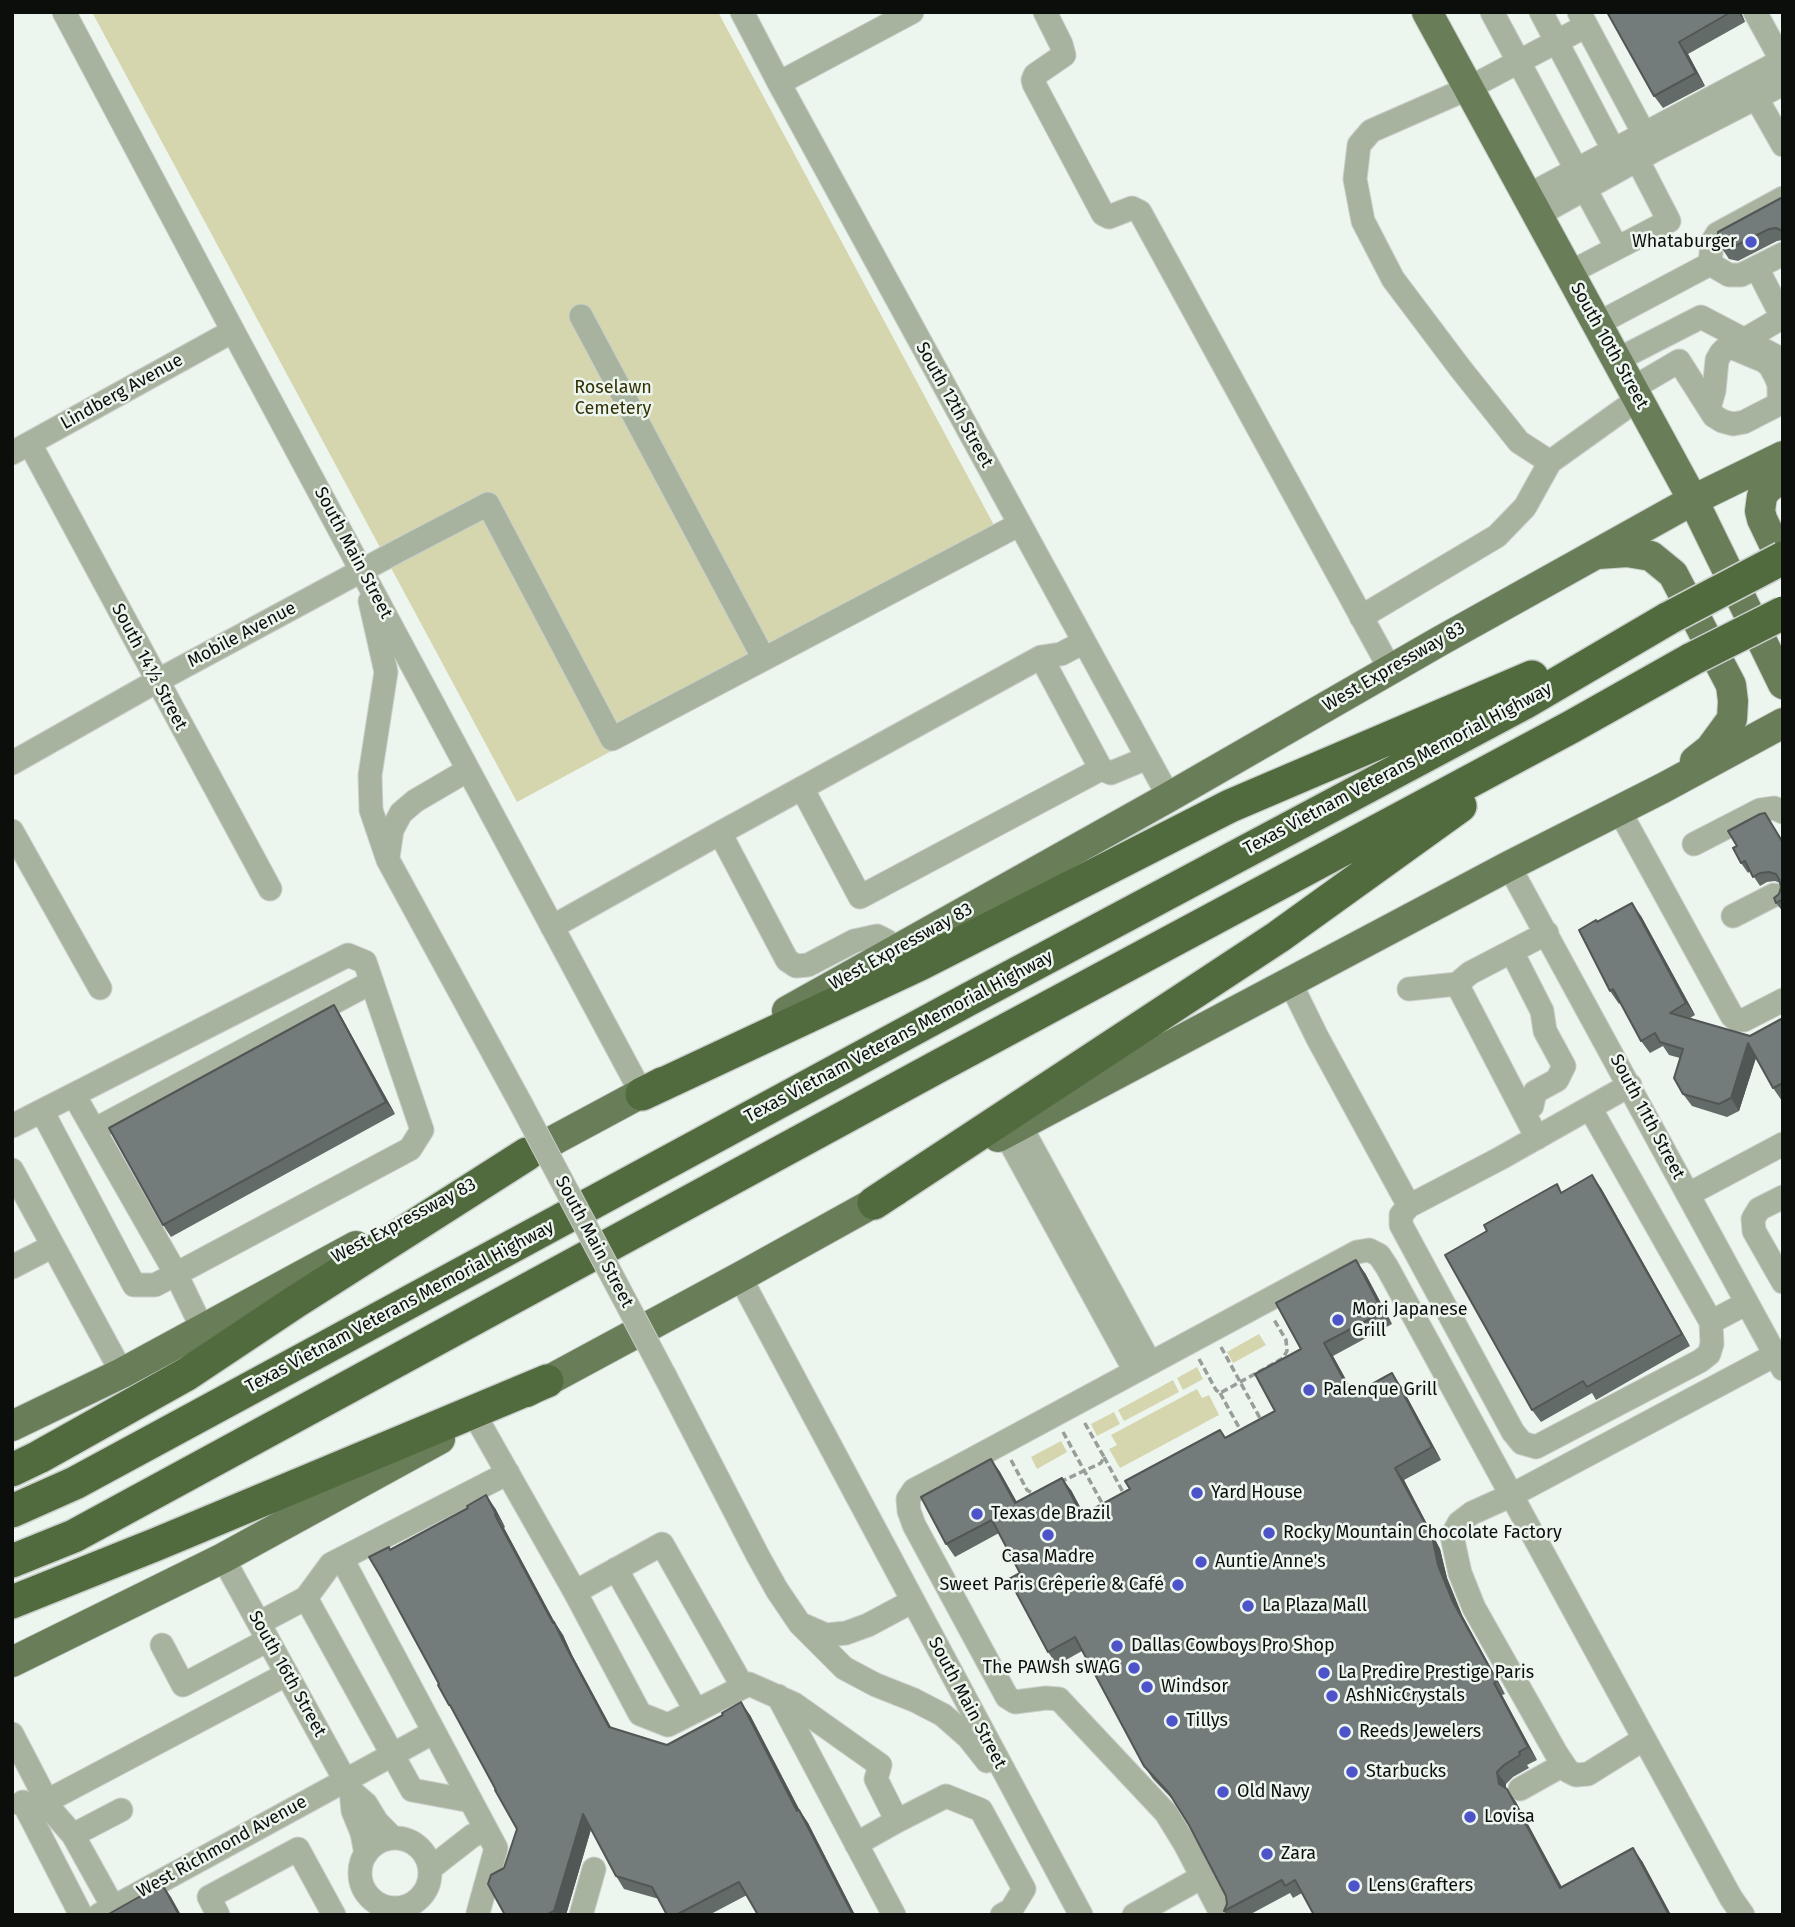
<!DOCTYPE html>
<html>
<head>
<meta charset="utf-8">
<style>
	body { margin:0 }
	#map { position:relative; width:1795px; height:1927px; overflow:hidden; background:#edf5ef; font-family:"Fira Sans",sans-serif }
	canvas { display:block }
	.frame { position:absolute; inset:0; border:14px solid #0c0e0c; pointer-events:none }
</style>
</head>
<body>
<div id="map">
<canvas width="1795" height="1927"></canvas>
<div class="frame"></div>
</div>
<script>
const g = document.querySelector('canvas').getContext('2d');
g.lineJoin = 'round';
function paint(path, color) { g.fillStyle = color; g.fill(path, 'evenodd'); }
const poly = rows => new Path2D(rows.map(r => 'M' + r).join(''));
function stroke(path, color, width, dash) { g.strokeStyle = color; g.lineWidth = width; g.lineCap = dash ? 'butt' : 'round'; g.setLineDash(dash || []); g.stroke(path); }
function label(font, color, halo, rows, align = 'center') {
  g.font = font + ' "Fira Sans",sans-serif'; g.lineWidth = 5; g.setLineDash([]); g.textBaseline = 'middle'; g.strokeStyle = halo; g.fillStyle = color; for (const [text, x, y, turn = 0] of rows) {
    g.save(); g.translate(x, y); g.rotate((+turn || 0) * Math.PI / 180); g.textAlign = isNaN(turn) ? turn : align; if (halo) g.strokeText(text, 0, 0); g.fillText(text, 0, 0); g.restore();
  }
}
const green = poly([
	[92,12,718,12,1002,540,517,802],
	[1259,1334,1266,1345,1233,1363,1227,1352],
	[1197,1367,1203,1379,1183,1390,1177,1378],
	[1173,1380,1179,1392,1124,1421,1118,1410],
	[1197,1389,1202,1398,1209,1395,1219,1415,1120,1468,1109,1449,1117,1445,1111,1435],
	[1114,1412,1120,1424,1097,1436,1091,1424],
	[1061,1441,1067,1452,1037,1469,1031,1457]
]);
const path = poly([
	[1221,1347,1261,1420],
	[1199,1359,1216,1390,1220,1393,1264,1369,1283,1358,1287,1351,1286,1340,1273,1318],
	[1220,1393,1241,1431],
	[1063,1432,1102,1503,1107,1505],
	[1104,1457,1124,1494],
	[1011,1460,1027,1490,1034,1494,1037,1493],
	[1060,1482,1101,1463,1104,1457,1083,1420]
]);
const minor = poly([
	[64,12,233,331,642,1094],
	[742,12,779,83,1169,797],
	[1045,12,1061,44,1064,55,1035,75,1033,80,1034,84,1103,214,1109,217,1132,208,1140,212,1390,669],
	[1492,12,1576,169],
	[1541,12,1613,149],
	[1579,12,1650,145],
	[1755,12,1783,63],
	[1586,26,1469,88,1371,131,1359,145,1355,179,1363,221,1393,279,1460,368,1519,442,1550,462,1638,399],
	[779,83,912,12],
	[1749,85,1783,145],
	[1585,189,1617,248],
	[1527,196,1783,60],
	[1538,215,1653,151,1783,84],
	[1710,264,1712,242,1717,234,1783,198],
	[1710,264,1729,275,1741,275,1783,254],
	[1569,273,1669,221,1638,161],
	[581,316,764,659],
	[1597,324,1710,264],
	[1744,340,1778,320,1781,315,1757,268],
	[1617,360,1701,317,1783,360],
	[1633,388,1679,361,1714,416,1722,421,1733,424,1744,422,1783,402],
	[1709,408,1714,391,1717,360,1721,353,1725,349,1733,348,1764,361,1770,366,1776,377,1779,385,1779,403],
	[30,444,270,889],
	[12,453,233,331],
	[370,601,386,672,370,775,371,810,388,860,521,1104],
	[1361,617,1497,536,1525,507,1550,462],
	[1041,657,1061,654,1084,642],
	[12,763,157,681,398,551,488,504,612,739,1020,524],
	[1101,769,1111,773,1147,758],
	[1619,810,1732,1016,1737,1020,1744,1020,1783,1000],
	[12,831,100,988],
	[720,833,1041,657,1101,769,860,897,802,788],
	[1694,844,1760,810,1774,808,1783,812],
	[388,857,392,830,401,813,415,801,468,770],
	[1509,866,1783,1369],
	[1733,916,1774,895],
	[552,927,720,833,787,960,796,966,808,965,854,941,877,936,887,941,894,951],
	[1512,952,1542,1011,1545,1031,1564,1066,1557,1080,1535,1092,1532,1106],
	[1290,982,1317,1037,1409,1206,1401,1215,1401,1225,1513,1432,1522,1443,1536,1447,1700,1361,1709,1354,1712,1344,1711,1322,1590,1108],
	[1457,984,1537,1138],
	[1409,989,1457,984,1470,973,1547,933],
	[42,1111,134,1285,155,1285,176,1274,74,1095],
	[1020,1125,1150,1363],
	[12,1126,348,955,365,962,422,1130,410,1149,176,1274,203,1330],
	[94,1130,372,982],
	[1005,1133,1135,1371],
	[12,1170,122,1373],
	[1689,1194,1783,1144],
	[1783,1197,1759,1209,1753,1219,1754,1231,1783,1282],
	[1409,1206,1499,1159,1630,1085],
	[12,1267,53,1246],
	[740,1277,1081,1915],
	[1711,1322,1747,1303],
	[665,1376,758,1556,777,1590,800,1624,844,1668,876,1685,914,1700,943,1715,968,1737,987,1761],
	[477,1419,575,1592,640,1714,668,1725,749,1684,794,1704,880,1765,876,1779,897,1821,946,1796,981,1810,1024,1889,1011,1910,1002,1915],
	[223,1558,351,1791,366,1804,377,1822,393,1838],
	[342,1559,496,1848,478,1913,479,1915],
	[616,1569,696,1711],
	[575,1592,662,1544,743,1687],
	[306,1598,412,1790,471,1801],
	[259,1623,306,1598,331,1564,508,1473],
	[803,1625,826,1635,846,1633,868,1625,913,1601],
	[162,1645,183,1685,268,1640],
	[778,1696,894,1915],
	[12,1734,52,1811,73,1835],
	[1644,1739,1588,1774,1576,1775,1568,1771,1556,1753,1474,1608,1460,1573,1452,1536,1459,1523,1472,1513,1512,1495,1775,1355],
	[1520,1789,1563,1765],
	[351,1791,353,1811,362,1833,366,1854],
	[21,1804,23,1802,81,1915],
	[28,1811,287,1674],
	'360 1873a35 35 0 1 1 70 0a35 35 0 1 1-70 0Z',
	[856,1844,897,1821],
	[431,1868,472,1836,486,1829],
	[113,1907,73,1835,121,1810],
	[99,1915,434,1732],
	[218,1915,209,1897,298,1849,334,1915],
	[581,1915,594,1869],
	[1134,1915,1202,1877],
	[1222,1915,1185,1844,1166,1813,1059,1699,1046,1698,1015,1702,1007,1697,914,1525,909,1511,908,1499,914,1490,956,1468,1357,1252,1369,1250,1379,1255,1387,1267,1731,1898,1743,1915]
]);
const major = poly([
	[1427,12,1693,500,1783,684],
	[1783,476,1767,489,1762,496,1760,511,1762,519,1783,563],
	[1598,554,1627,552,1651,556,1673,574,1731,685,1733,701,1732,719,1710,749,1695,761],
	[787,1011,1169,797,1440,641,1693,500,1783,456],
	[998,1137,1509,866,1663,788,1783,723],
	[517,1160,662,1082],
	[527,1392,740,1277,895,1191],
	[12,1426,122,1373,356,1246],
	[12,1662,223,1558,440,1439]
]);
const highway = poly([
	[642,1094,920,964,1230,806,1532,677],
	[874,1203,1278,937,1460,806],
	[12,1470,39,1457,187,1374,295,1302,527,1154],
	[12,1511,75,1483,969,999,1524,703,1669,618],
	[12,1561,74,1536,937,1067,1571,727,1692,659],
	[12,1602,157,1544,547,1381]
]);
const minorBridge = poly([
	[521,1104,665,1376]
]);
const highwayBridge = poly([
	[1669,618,1783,558],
	[1692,659,1783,613]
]);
const wall = poly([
	[1607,12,1741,12,1745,22,1688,54,1705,86,1663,108,1654,96],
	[1783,197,1783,240,1777,241,1738,261,1729,259,1721,247],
	[1765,813,1783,841,1783,912,1776,903,1781,887,1780,883,1775,881,1767,882,1760,886,1750,871,1748,873,1741,863],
	[1641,916,1695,1015,1690,1018,1750,1036,1783,1018,1783,1100,1782,1101,1773,1088,1756,1057,1739,1111,1727,1117,1692,1106,1683,1094,1680,1058,1669,1055,1663,1046,1650,1053,1641,1041,1620,1003,1619,1004,1610,991,1597,922],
	[334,1005,342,1018,395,1114,171,1237,163,1225],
	[1601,1188,1690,1346,1596,1400,1592,1393,1541,1422,1532,1410,1562,1192],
	[1365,1273,1392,1324,1333,1356,1354,1394,1401,1386,1441,1460,1404,1480,1440,1549,1447,1578,1462,1615,1505,1694,1502,1695,1537,1760,1527,1765,1529,1768,1513,1777,1506,1784,1506,1789,1516,1802,1561,1887,1642,1861,1671,1915,1314,1915,1302,1893,1293,1898,1290,1893,1249,1915,1226,1915,1224,1911,1227,1904,1226,1896,1189,1825,1175,1802,1153,1779,1144,1766,1082,1651,1057,1665,1048,1652,1020,1573,999,1533,955,1557,946,1544,991,1459,1000,1472,1017,1502,1071,1490,1084,1514,1275,1411,1301,1349],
	[468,1508,495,1508,505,1527,504,1528,555,1623,563,1635,572,1655,611,1728,667,1745,750,1715,800,1811,808,1823,855,1915,758,1915,747,1895,709,1915,667,1915,659,1899,624,1889,616,1876,591,1829,566,1915,505,1915,504,1868,517,1829,456,1715,449,1705,439,1684,390,1549]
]);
const shadedWall = poly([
	[1738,12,1741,12,1745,22],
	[1679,42,1688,54,1705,86,1696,73],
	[1632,903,1641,916,1695,1015,1686,1003],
	[334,1005,342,1018,395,1114,386,1102],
	[1748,1043,1757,1055,1739,1111,1731,1098],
	[1592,1175,1601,1188,1690,1346,1682,1334],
	[1356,1260,1365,1273,1392,1324,1383,1312],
	[1324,1343,1333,1356,1361,1408,1352,1395],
	[1392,1373,1401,1386,1441,1460,1432,1447],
	[991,1459,1000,1472,1024,1516,1015,1503],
	[1395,1468,1404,1480,1440,1549,1447,1578,1462,1615,1505,1694,1497,1681,1453,1602],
	[1062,1478,1071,1490,1091,1528,1082,1515],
	[486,1495,495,1508,505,1527,496,1514],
	[495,1515,504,1528,555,1623,563,1635,572,1655,618,1740,609,1727],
	[1494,1683,1502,1695,1537,1760,1528,1747],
	[741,1702,750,1715,800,1811,808,1823,855,1915,853,1915,797,1811],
	[1497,1772,1506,1784,1506,1789,1499,1784],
	[1507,1789,1516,1802,1569,1900,1560,1888],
	[583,1814,592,1826,566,1915,557,1915,554,1911],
	[1633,1848,1642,1861,1671,1915,1669,1915],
	[162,1884,171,1897,181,1915,179,1915]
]);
const building = poly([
	[1607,12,1731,12,1679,42,1696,73,1654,96,1607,12],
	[1783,197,1783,231,1776,228,1769,229,1729,249,1721,247,1717,240,1718,232,1783,197],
	[1765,813,1783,843,1783,899,1776,903,1774,898,1779,894,1781,887,1779,879,1776,874,1769,872,1760,873,1753,877,1745,861,1741,863,1733,848,1737,846,1728,831,1760,814,1765,813],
	[1632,903,1686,1003,1670,1013,1750,1036,1783,1018,1783,1083,1773,1088,1748,1043,1731,1098,1719,1104,1683,1094,1674,1078,1683,1049,1660,1042,1655,1033,1641,1041,1613,989,1610,991,1579,930,1596,920,1597,922,1632,903],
	[334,1005,386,1102,163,1225,109,1128,334,1005],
	[1592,1175,1682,1334,1587,1387,1583,1381,1532,1410,1445,1255,1487,1231,1484,1225,1557,1184,1561,1193,1592,1175],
	[1356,1260,1383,1312,1324,1343,1352,1395,1392,1373,1432,1447,1395,1468,1432,1536,1438,1565,1453,1602,1497,1681,1494,1683,1528,1747,1519,1752,1520,1755,1504,1765,1497,1772,1499,1784,1507,1789,1560,1888,1633,1848,1669,1915,1314,1915,1295,1880,1285,1886,1282,1880,1224,1911,1227,1904,1226,1896,1189,1825,1169,1793,1144,1766,1075,1637,1048,1652,1009,1579,1020,1573,992,1520,946,1544,921,1497,991,1459,1015,1503,1062,1478,1082,1515,1130,1489,1125,1481,1220,1430,1225,1438,1275,1411,1255,1374,1301,1349,1276,1303,1356,1260],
	[486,1495,496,1514,495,1515,553,1623,554,1622,564,1643,609,1727,667,1745,723,1715,722,1713,741,1702,797,1811,799,1810,853,1915,758,1915,739,1882,676,1915,667,1915,652,1887,616,1876,583,1814,554,1911,546,1915,505,1915,488,1884,491,1875,504,1868,517,1829,495,1790,496,1790,450,1705,449,1705,438,1685,439,1684,381,1577,369,1557,389,1547,390,1550,468,1508,467,1506,486,1495],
	[162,1884,179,1915,107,1915,162,1884]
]);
const markers = [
	[1751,242,7,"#4d54ca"],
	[1338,1320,7,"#4d54ca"],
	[1309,1390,7,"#4d54ca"],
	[1197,1493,7,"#4d54ca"],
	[977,1514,7,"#4d54ca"],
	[1269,1533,7,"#4d54ca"],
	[1048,1535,7,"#4d54ca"],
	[1201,1562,7,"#4d54ca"],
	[1178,1585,7,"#4d54ca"],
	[1248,1606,7,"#4d54ca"],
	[1117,1646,7,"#4d54ca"],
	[1134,1668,7,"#4d54ca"],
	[1324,1673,7,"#4d54ca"],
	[1147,1687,7,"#4d54ca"],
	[1332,1696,7,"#4d54ca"],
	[1172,1721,7,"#4d54ca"],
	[1345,1732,7,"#4d54ca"],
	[1352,1772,7,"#4d54ca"],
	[1223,1792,7,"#4d54ca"],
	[1470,1817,7,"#4d54ca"],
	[1267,1854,7,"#4d54ca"],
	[1354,1886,7,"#4d54ca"]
];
const poiNames = [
	["Whataburger",1737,242,"right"],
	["Mori Japanese",1352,1310],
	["Grill",1352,1331],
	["Palenque Grill",1323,1390],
	["Yard House",1211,1493],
	["Texas de Brazil",991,1514],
	["Rocky Mountain Chocolate Factory",1283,1533],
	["Casa Madre",1048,1557,"center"],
	["Auntie Anne's",1215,1562],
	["Sweet Paris Crêperie & Café",1164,1585,"right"],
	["La Plaza Mall",1262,1606],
	["Dallas Cowboys Pro Shop",1131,1646],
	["The PAWsh sWAG",1120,1668,"right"],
	["La Predire Prestige Paris",1338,1673],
	["Windsor",1161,1687],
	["AshNicCrystals",1346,1696],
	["Tillys",1186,1721],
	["Reeds Jewelers",1359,1732],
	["Starbucks",1366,1772],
	["Old Navy",1237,1792],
	["Lovisa",1484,1817],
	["Zara",1281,1854],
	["Lens Crafters",1368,1886]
];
const streetNames = [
	["South 10th Street",1609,346,61],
	["Lindberg Avenue",122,392,-29],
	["South 12th Street",954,405,61],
	["South Main Street",353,553,62],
	["Mobile Avenue",242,635,-28],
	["South 14½ Street",149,667,62],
	["West Expressway 83",1394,667,-30],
	["Texas Vietnam Veterans Memorial Highway",1398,769,-28],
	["West Expressway 83",901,947,-29],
	["Texas Vietnam Veterans Memorial Highway",899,1037,-28],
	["South 11th Street",1647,1117,62],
	["West Expressway 83",404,1221,-28],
	["South Main Street",594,1242,62],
	["Texas Vietnam Veterans Memorial Highway",400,1307,-28],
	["South 16th Street",287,1674,61],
	["South Main Street",967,1703,62],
	["West Richmond Avenue",222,1847,-29]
];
const parkNames = [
	["Roselawn",613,388],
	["Cemetery",613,409]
];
paint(green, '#d5d5ae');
stroke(minor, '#c9d0cb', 25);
stroke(major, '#c9d0cb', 32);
stroke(highway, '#c9d0cb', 36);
stroke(path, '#979d99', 3.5, [7, 3.5]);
stroke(minor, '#a7b39e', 23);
stroke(major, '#697e58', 30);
stroke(highway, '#526b3e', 33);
stroke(minorBridge, '#c9d0cb', 25, []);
stroke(highwayBridge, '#c9d0cb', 36, []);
stroke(minorBridge, '#a7b39e', 23);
stroke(highwayBridge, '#526b3e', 33);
paint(wall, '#636b69');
paint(shadedWall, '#505755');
paint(building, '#737c7a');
stroke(building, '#505755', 2);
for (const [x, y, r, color] of markers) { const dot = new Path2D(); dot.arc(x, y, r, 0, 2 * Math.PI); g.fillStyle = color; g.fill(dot); stroke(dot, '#edf5ef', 2.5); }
label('18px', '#0c0e0c', '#edf5ef', poiNames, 'left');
label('18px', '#0c0e0c', '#edf5ef', streetNames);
label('18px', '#333204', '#edf5ef', parkNames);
</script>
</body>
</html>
